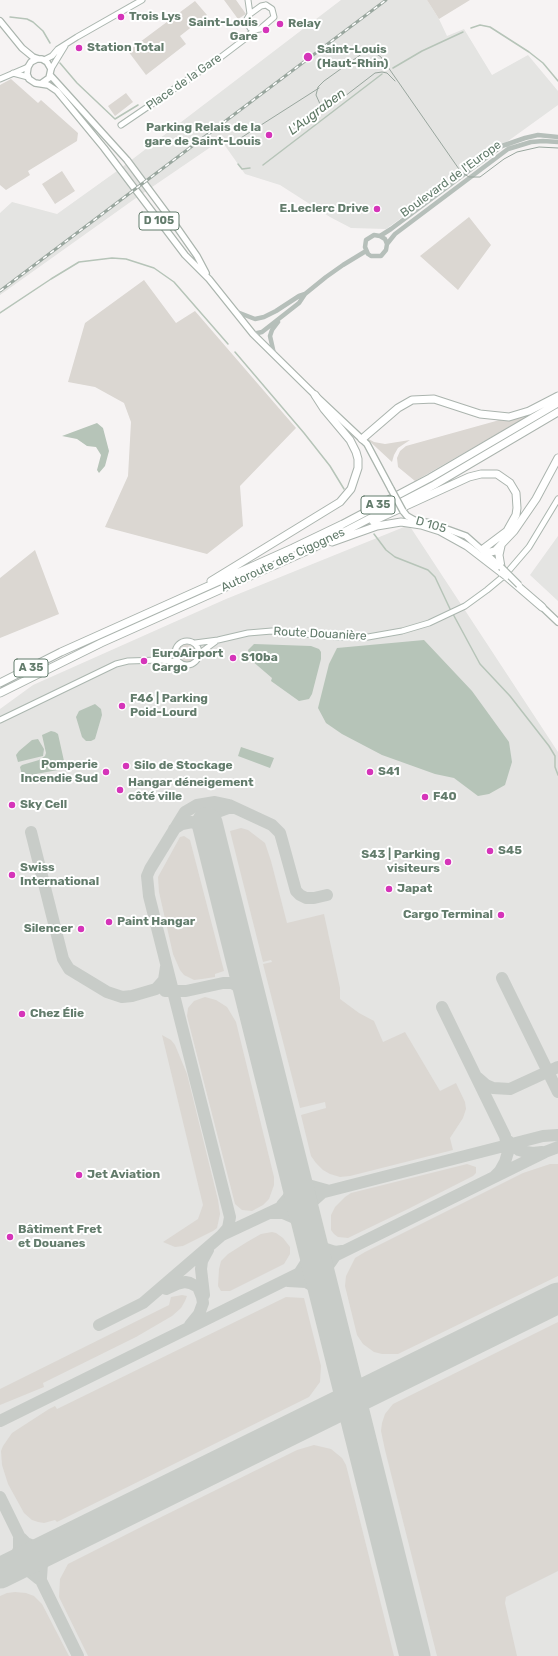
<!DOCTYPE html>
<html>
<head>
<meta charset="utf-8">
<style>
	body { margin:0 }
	canvas { display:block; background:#f6f3f3 }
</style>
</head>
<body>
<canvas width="558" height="1656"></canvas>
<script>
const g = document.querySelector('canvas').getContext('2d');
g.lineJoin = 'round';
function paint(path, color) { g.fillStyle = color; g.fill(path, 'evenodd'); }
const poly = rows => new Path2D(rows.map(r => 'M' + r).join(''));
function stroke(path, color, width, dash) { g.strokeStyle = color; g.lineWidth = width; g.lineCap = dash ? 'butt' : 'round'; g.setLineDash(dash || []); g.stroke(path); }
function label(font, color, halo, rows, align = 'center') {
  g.font = font + ' Rubik,sans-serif'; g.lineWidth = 4; g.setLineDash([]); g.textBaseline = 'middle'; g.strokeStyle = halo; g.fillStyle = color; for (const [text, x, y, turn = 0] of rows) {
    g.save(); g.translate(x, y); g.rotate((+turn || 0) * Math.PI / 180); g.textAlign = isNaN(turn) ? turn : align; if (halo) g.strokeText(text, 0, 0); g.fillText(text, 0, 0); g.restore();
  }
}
const built = poly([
	[341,0,427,0,439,19,447,36,464,29,492,75,528,55,558,91,558,105,386,229,351,228,330,217,280,185,245,174,221,140,136,198,0,295,0,213,12,202,57,214,117,171],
	[409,525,558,752,558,1656,0,1656,0,709,33,685,226,599],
	[558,536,558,601,530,575]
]);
const green = poly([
	[224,0,236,0,246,14,238,19],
	[427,0,470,0,439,19],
	[195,1,207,15,180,36,186,44,146,75,128,51],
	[11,79,38,103,41,100,78,133,77,141,28,171,30,175,6,190,0,185,0,85],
	[126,93,133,102,115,116,108,106],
	[62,171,75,191,55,204,42,184],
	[469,217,491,245,458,290,420,256],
	[144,280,176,323,195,311,296,428,240,486,243,526,207,554,105,527,128,476,131,422,124,403,95,387,68,382,85,323],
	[551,403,415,481,398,467,397,458,400,451,406,446,496,421],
	[365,437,374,442,385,444,410,440,398,448,394,455,392,462],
	[35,550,59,614,0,638,0,578],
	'178 653a9 9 0 1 1 18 0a9 9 0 1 1-18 0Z',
	[160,662,176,664,189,670,182,671,173,667,155,667],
	[241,828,248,830,265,843,271,861,287,923,324,914,340,988,340,999,359,1013,374,1021,383,1042,405,1032,440,1091,456,1083,465,1102,466,1109,463,1118,450,1138,453,1150,350,1176,340,1177,330,1174,323,1170,316,1163,311,1156,301,1115,326,1108,325,1102,300,1108,263,964,272,962,271,960,263,962,230,831],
	[184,836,190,840,224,971,215,974,215,977,202,979,194,980,184,975,180,970,173,954,159,892,158,877,180,837],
	[205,997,216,1000,227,1007,236,1022,274,1177,274,1185,269,1199,263,1205,252,1211,242,1210,235,1204,187,1016,188,1008,194,1001],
	[162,1035,171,1040,175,1045,187,1074,218,1200,220,1214,217,1228,213,1231,183,1246,175,1247,163,1242,198,1219,203,1205],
	[467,1164,476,1167,476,1173,473,1176,408,1209,348,1238,338,1237,334,1234,331,1230,331,1215,335,1207,345,1197,351,1193],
	[550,1164,558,1164,558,1276,398,1354,382,1354,374,1352,363,1344,357,1335,345,1286,346,1276,355,1258,365,1252,523,1173],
	[272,1232,276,1233,283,1238,290,1247,290,1254,284,1264,230,1291,221,1291,218,1286,219,1269,221,1261,228,1254,247,1242,261,1234],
	[182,1295,187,1296,185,1301,181,1308,172,1316,136,1337,43,1383,44,1387,0,1405,0,1389,169,1305,171,1297],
	[286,1297,304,1298,321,1366,320,1382,309,1397,57,1522,55,1520,44,1523,38,1522,32,1520,24,1513,8,1484,2,1465,1,1451,3,1446,12,1433,49,1409,55,1406,57,1409],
	[558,1322,558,1571,506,1597,505,1603,517,1656,437,1656,385,1450,381,1431,382,1423,385,1414,393,1404],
	[314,1445,331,1449,342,1458,346,1465,394,1656,88,1656,59,1597,60,1579,68,1564,145,1525,297,1450],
	[15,1592,26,1593,34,1596,42,1604,69,1656,0,1656,0,1596,7,1593]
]);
const water = poly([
	[97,423,103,428,109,451,105,466,99,473,97,470,101,455,96,447,87,446,77,439,62,436],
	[424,640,472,691,509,742,512,762,505,785,489,794,478,796,454,778,435,774,382,755,342,734,326,723,318,708,329,664,337,648],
	[254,644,311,646,319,649,321,652,321,659,312,694,309,699,299,701,271,681,272,678,251,660,248,650],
	[95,704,101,709,102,715,95,739,91,741,86,741,82,737,76,717,79,711],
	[51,731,55,732,58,734,64,761,63,765,58,770,25,776,22,775,20,767,22,765,39,760,45,756,46,753,42,735],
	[38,739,44,749,43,756,18,762,16,755,19,751,32,740],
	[241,747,274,758,270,768,238,756]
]);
const stream = poly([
	[10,17,27,19,33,22,43,31,50,43],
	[471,28,480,25,490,27,529,52,543,63,558,81],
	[60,63,77,83,115,119,138,105],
	[393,68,422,51,463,32],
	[238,164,242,169,250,168],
	[263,165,382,74],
	[0,313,51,279,79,262,112,258,126,259,154,268,174,282,228,344],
	[235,352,304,433,330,466,344,489],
	[374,534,386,550,395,557,428,570,435,577,451,611],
	[453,614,480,664,510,696,549,746,555,756,555,767,558,775]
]);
const taxiway = poly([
	[174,829,182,824,192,822,202,826,210,838],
	[31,832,63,959,69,969,107,992,122,997,132,996,156,989,164,980,166,967],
	[215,856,210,828,211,821,217,812,228,808,234,808],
	[502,978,558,1092],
	[165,991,186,991,223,983,232,983,243,989,251,1000],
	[442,1007,505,1136,508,1152,505,1162,500,1171,495,1176],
	[478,1078,486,1085,493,1088,510,1089,558,1067],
	[508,1141,519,1150,526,1152,533,1153,542,1152],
	[292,1164,298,1175,308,1185,326,1190],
	[282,1205,288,1198,293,1187,293,1168],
	[270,1213,283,1213,297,1219,305,1226,312,1243],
	[308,1228,308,1213,310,1206,313,1201,323,1192],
	[310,1234,314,1240,323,1248,335,1252,342,1251],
	[222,1235,228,1228,230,1217,149,896,147,876,150,869,185,812,197,805,215,802,229,805,272,825,280,833,282,840,296,891,300,895,306,898,314,898,327,895],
	[300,1272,309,1258,311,1245,310,1236],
	[288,1281,306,1282,315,1287,325,1300,329,1311],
	[166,1289,177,1284,185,1282,190,1283,198,1287,202,1297,203,1303,199,1314,190,1325],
	[204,1295,201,1269,202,1261,208,1250],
	[325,1297,324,1286,325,1272,328,1266,335,1256],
	[99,1325,143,1303,222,1235,301,1198,543,1136,558,1135],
	[0,1421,545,1152,558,1147],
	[0,1497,78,1656],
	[21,1538,26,1543,36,1547,56,1545],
	[5,1572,20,1569,29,1571,39,1579],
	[1,1573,14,1562,19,1549,19,1538],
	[41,1578,42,1563,45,1556,56,1545]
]);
const runway = poly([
	[207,823,415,1656],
	[0,1573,558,1298]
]);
const tertiary = poly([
	[380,236,391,229,502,146,525,138,538,135,558,137],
	[387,244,385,239,380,236,374,235,366,240,365,247,368,254,371,256,381,256,386,250,387,244,395,234,508,149,531,142,543,141,558,142],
	[237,312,255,319,264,317,276,311,299,296,305,294],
	[253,334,262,332,299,303,305,294,326,277,343,265,366,251],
	[274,354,270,336,272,330,278,322]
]);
const secondary = poly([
	[248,0,250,14],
	[266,5,272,9,274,17,260,29,254,30,250,28,247,19,250,14,261,6,266,5],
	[44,60,52,56,58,49,77,37,142,0],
	[51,69,65,46],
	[13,73,28,77],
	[0,79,28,67],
	[121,125,221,57,246,38,254,30],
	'175 653a12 12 0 1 1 24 0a12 12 0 1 1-24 0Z',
	[195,643,218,640,248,633,272,631,338,637,368,637,402,631,429,623,465,606,487,590,505,575,529,547,558,499],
	[200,653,215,642],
	[160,660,175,651],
	[0,720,116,664,128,661,160,660,178,662]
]);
const primary = poly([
	[0,21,22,48,33,57,39,59],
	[51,76,127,160,176,226,197,256,206,273],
	[42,83,49,78,51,69,47,62,42,59,37,59,31,62,28,67,27,74,29,79,35,83,48,85,57,91,104,148,185,255,209,279,253,334,315,395,367,444,391,489],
	[403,511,407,516,414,520,430,523,466,536,501,567],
	[539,604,558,622]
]);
const motorway = poly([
	[362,439,398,408,412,400,434,399,480,414,509,417,529,411,558,396],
	[373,521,469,477,481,474,497,474,510,483,516,493,517,508,516,515,507,531,483,549],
	[332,542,377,526,401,522,421,525,440,531,467,546,502,573],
	[486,553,495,551,514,531,536,499,558,458],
	[501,567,499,555,501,546],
	[506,576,542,607],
	[211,581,340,502,351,489,358,468,358,459,356,452,350,440,324,409,315,395],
	[0,683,61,652,293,548,343,524,430,478,558,403],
	[0,693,101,643,311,549,434,485,558,412]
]);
const tram = poly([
	[395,81,387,73,382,72,375,73,336,103,329,106,320,104,316,95,318,87,324,81,363,53,372,51,381,57,461,172,469,177,480,177,504,159,517,152,539,147,558,148],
	[236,141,319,88]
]);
const rail = poly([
	[0,291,386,0]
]);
const primaryBridge = poly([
	[391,489,403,511],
	[501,567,519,585]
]);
const motorwayBridge = poly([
	[502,573,506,576]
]);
const markers = [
	[121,17,4,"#d534b9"],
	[280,24,4,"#d534b9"],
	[266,30,4,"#d534b9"],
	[79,48,4,"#d534b9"],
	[308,57,5,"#d534b9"],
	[269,135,4,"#d534b9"],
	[377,209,4,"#d534b9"],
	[233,658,4,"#d534b9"],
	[144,661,4,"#d534b9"],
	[122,706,4,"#d534b9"],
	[126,766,4,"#d534b9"],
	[106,772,4,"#d534b9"],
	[370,772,4,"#d534b9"],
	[120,790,4,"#d534b9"],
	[425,797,4,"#d534b9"],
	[12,805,4,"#d534b9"],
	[490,851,4,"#d534b9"],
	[448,862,4,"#d534b9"],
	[12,875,4,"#d534b9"],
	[389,889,4,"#d534b9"],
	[501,915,4,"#d534b9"],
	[109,922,4,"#d534b9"],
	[81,929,4,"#d534b9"],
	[22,1014,4,"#d534b9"],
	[79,1175,4,"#d534b9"],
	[10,1237,4,"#d534b9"]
];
const shields = [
	[159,221,40],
	[378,505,34],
	[31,668,34]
];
const shieldNames = [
	["D 105",159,221],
	["A 35",378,505],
	["A 35",31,668]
];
const poiNames = [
	["Trois Lys",129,17],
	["Saint-Louis",258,23,"right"],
	["Gare",258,37,"right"],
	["Relay",288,24],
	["Station Total",87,48],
	["Saint-Louis",317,50],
	["(Haut-Rhin)",317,64],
	["Parking Relais de la",261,128,"right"],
	["gare de Saint-Louis",261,142,"right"],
	["E.Leclerc Drive",369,209,"right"],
	["EuroAirport",152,654],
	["Cargo",152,668],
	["S10ba",241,658],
	["F46 | Parking",130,699],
	["Poid-Lourd",130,713],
	["Pomperie",98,765,"right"],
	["Incendie Sud",98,779,"right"],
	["Silo de Stockage",134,766],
	["S41",378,772],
	["Hangar déneigement",128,783],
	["côté ville",128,797],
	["F40",433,797],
	["Sky Cell",20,805],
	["S45",498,851],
	["S43 | Parking",440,855,"right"],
	["visiteurs",440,869,"right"],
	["Swiss",20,868],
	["International",20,882],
	["Japat",397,889],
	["Cargo Terminal",493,915,"right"],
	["Paint Hangar",117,922],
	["Silencer",73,929,"right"],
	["Chez Élie",30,1014],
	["Jet Aviation",87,1175],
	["Bâtiment Fret",18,1230],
	["et Douanes",18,1244]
];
const streetNames = [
	["Place de la Gare",184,82,-35],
	["Boulevard de l'Europe",451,179,-36],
	["D 105",431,525,16],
	["Autoroute des Cigognes",283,560,-25],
	["Route Douanière",320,634,3]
];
const waterNames = [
	["L'Augraben",317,112,-37]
];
paint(built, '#e4e4e2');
paint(green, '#dbd7d2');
paint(water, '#b6c4b8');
stroke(stream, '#b6c4b8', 1.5);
stroke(taxiway, '#c8ccc8', 12);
stroke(runway, '#c8ccc8', 31);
stroke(secondary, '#abb6af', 7);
stroke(primary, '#abb5ae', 8);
stroke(motorway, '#abb4ae', 9);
stroke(tertiary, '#b6bfba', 4.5);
stroke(secondary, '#fff', 5);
stroke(primary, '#fff', 5.5);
stroke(motorway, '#fff', 7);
stroke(tram, '#99a69e', 1);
stroke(rail, '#99a69e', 3);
stroke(rail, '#fff', 1.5, [4.5]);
stroke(primaryBridge, '#abb5ae', 8, []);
stroke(motorwayBridge, '#abb4ae', 9, []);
stroke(primaryBridge, '#fff', 5.5);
stroke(motorwayBridge, '#fff', 7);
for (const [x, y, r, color] of markers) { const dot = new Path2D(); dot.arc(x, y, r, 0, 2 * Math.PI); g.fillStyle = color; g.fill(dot); stroke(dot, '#fff', 1.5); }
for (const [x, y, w] of shields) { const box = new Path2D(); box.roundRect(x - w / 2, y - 9, w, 18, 3); g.fillStyle = '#fff'; g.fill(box); stroke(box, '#637c6c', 1); }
label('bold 11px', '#637c6c', null, shieldNames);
label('bold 12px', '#637c6c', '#fff', poiNames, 'left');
label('12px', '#637c6c', '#fff', streetNames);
label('italic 13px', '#5e7764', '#fff', waterNames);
</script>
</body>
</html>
